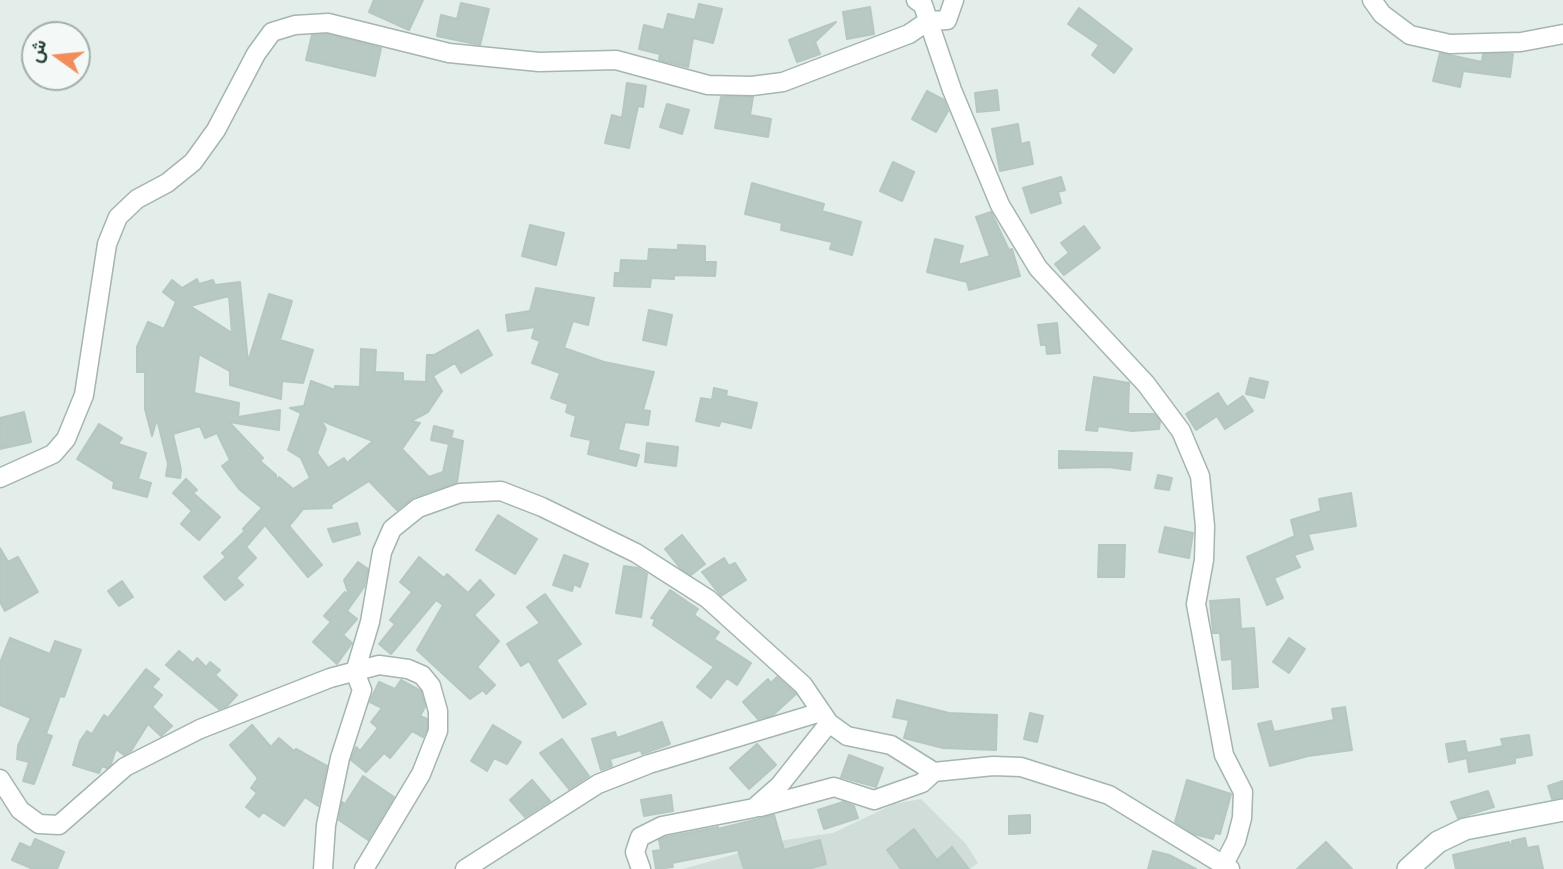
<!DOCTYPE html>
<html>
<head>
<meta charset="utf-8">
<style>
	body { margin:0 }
	#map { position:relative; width:1563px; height:869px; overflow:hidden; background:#e3ede9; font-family:Arial,Vazirmatn,sans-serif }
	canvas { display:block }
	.north { position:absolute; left:21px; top:21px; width:70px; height:70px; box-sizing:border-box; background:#f4f9f7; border:2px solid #a0afab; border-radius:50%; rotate:285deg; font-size:19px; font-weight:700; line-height:28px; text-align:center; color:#223f39 }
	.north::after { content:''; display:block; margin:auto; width:24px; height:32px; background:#f38c5b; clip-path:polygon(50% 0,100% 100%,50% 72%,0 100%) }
</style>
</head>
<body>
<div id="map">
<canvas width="1563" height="869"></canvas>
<div class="north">ش</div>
</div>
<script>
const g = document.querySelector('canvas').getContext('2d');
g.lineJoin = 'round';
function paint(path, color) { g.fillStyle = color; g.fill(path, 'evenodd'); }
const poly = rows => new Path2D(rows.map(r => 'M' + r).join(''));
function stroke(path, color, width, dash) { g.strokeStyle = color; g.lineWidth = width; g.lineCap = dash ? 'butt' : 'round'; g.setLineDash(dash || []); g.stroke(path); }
const built = poly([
	[921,799,966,844,978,863,970,869,683,869,785,840,833,833,894,804]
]);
const building = poly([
	[374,0,423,0,409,30,369,12,374,0],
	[461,3,489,9,480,45,437,36,441,15,457,19,461,3],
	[699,4,722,9,713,43,693,38,688,67,659,60,660,54,639,49,644,25,664,30,668,14,695,20,699,4],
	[870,7,874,34,847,39,843,12,870,7],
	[1079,8,1132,49,1114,73,1092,55,1099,45,1068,24,1079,8],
	[836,22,815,42,820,54,797,62,789,40,836,22],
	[327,34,381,48,375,76,306,60,312,35,327,34],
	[1440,53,1482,62,1483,54,1513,54,1510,77,1463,71,1460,87,1433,81,1440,53],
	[627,83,646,86,643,107,638,106,629,148,605,143,612,115,622,118,627,83],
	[997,90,999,110,977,112,975,93,997,90],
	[927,91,944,100,948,111,936,132,912,119,927,91],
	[721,97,753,97,750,115,771,119,768,137,715,128,721,97],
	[667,104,689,110,682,134,660,127,667,104],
	[1018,124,1021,144,1029,142,1033,164,1000,171,992,129,1018,124],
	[893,162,914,172,902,201,880,191,893,162],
	[1061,177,1065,190,1058,192,1061,203,1031,213,1023,188,1061,177],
	[752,183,824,204,822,211,861,222,852,255,830,249,832,242,781,230,782,223,745,214,752,183],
	[991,212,1009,250,1012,249,1020,276,969,290,967,282,927,272,935,239,963,246,958,265,990,256,976,217,991,212],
	[530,225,564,233,556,265,522,256,530,225],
	[1084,226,1100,248,1064,275,1055,264,1069,253,1061,243,1084,226],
	[678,245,705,246,705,262,716,262,715,276,674,275,674,279,651,278,650,287,614,286,615,273,620,273,621,260,648,261,649,249,678,250,678,245],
	[197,279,199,284,213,280,215,285,240,282,248,362,269,294,292,301,280,340,313,350,303,383,282,381,281,399,230,385,230,371,199,354,194,393,239,403,238,417,280,410,279,430,229,422,263,458,260,461,276,475,276,481,279,477,293,489,310,478,301,458,288,450,301,413,290,408,304,406,311,381,335,390,335,386,360,387,361,349,376,350,375,372,403,373,403,381,426,382,427,355,434,355,478,330,492,355,461,373,455,363,433,376,442,391,428,412,411,421,420,423,402,449,429,477,443,472,449,444,431,440,434,426,453,431,451,438,463,441,457,482,414,497,397,510,369,481,331,505,332,508,303,509,289,526,322,565,308,577,265,525,246,547,256,558,236,578,243,585,225,600,204,577,226,557,222,553,245,531,243,529,262,508,239,489,222,466,230,460,217,433,205,438,200,426,173,434,181,470,180,478,166,476,168,464,157,419,152,436,145,409,145,372,137,372,137,347,148,322,164,329,176,302,163,292,172,280,182,288,197,279],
	[229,296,232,333,190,306,229,296],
	[321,420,332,425,373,441,347,463,344,458,328,468,317,453,326,429,321,420],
	[536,288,594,298,588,325,573,321,564,348,604,362,654,372,643,410,650,411,648,425,625,422,618,450,639,455,636,466,588,454,591,440,571,436,576,416,566,412,568,404,551,398,560,373,532,363,540,341,532,338,535,327,508,331,506,315,530,311,536,288],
	[649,310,672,315,666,345,643,340,649,310],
	[1057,323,1060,353,1047,354,1046,345,1041,345,1038,325,1057,323],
	[1094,377,1129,383,1128,414,1154,414,1160,421,1159,429,1132,431,1098,426,1097,431,1086,430,1094,377],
	[1250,378,1268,382,1264,398,1246,394,1250,378],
	[714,388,727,391,726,396,757,403,751,428,721,421,719,426,696,421,701,398,712,400,714,388],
	[1218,393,1227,407,1243,396,1253,411,1225,429,1217,416,1196,430,1186,414,1218,393],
	[24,412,31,442,0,449,0,418,24,412],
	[99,424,122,438,118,444,146,453,138,479,151,483,147,497,113,488,114,482,77,459,99,424],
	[647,443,678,447,676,466,645,462,647,443],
	[1059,451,1132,453,1130,470,1108,467,1059,468,1059,451],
	[1158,475,1172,478,1169,490,1155,488,1158,475],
	[186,479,197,490,193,493,220,517,199,540,181,524,192,511,173,493,186,479],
	[1351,493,1356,526,1308,534,1313,549,1294,555,1300,567,1274,578,1283,598,1267,605,1247,557,1295,536,1291,520,1321,511,1319,499,1351,493],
	[498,515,537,539,515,574,476,550,498,515],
	[357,523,360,534,333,542,328,529,357,523],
	[1165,527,1193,533,1189,558,1159,552,1165,527],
	[682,535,705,564,691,575,680,568,665,549,682,535],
	[1099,545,1125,545,1124,577,1098,577,1099,545],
	[0,548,8,562,18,557,38,592,5,611,0,602,0,548],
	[564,555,588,564,580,587,574,584,572,591,553,585,564,555],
	[419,557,444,578,447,574,468,593,480,580,494,595,474,615,499,641,477,667,495,685,486,694,483,690,470,699,417,650,443,605,436,600,391,654,379,644,395,624,390,620,412,592,400,582,419,557],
	[724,558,729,566,735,563,746,580,721,596,702,572,724,558],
	[358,562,368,569,364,587,347,611,357,619,343,635,352,643,337,664,313,642,331,622,324,616,345,592,350,598,344,580,358,562],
	[624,566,638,568,647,574,641,617,616,613,624,566],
	[122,581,133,597,119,606,108,591,122,581],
	[670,590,698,609,694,615,719,632,714,639,751,663,737,685,727,678,711,698,697,687,714,667,653,625,655,619,651,618,670,590],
	[545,594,581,644,556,660,586,704,563,718,529,661,521,666,507,644,540,623,527,607,545,594],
	[1239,599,1241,629,1254,628,1258,687,1233,689,1232,659,1222,660,1220,633,1213,633,1210,601,1239,599],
	[10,638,50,654,55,641,81,650,64,697,60,696,46,734,52,736,34,784,23,781,29,762,17,759,18,746,31,718,0,705,0,663,10,638],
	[1289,638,1305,649,1289,673,1273,662,1289,638],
	[179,651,193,663,197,658,206,667,210,662,220,670,215,675,237,695,227,706,219,709,166,665,179,651],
	[146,669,159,679,152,687,162,695,152,707,172,726,161,736,148,724,131,751,124,755,116,749,111,764,107,768,102,766,99,773,73,765,80,741,87,731,92,734,104,715,108,718,146,669],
	[777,677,796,694,773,715,758,719,743,702,768,679,771,683,777,677],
	[401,680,421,691,425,707,420,716,427,719,427,729,423,737,412,731,390,758,384,753,366,772,351,760,356,747,360,751,378,728,371,722,382,708,370,702,371,699,379,682,395,689,401,680],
	[897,700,949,713,997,715,996,750,943,748,904,738,909,720,893,717,897,700],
	[1345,707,1352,750,1308,756,1270,766,1258,724,1271,721,1274,732,1334,720,1332,709,1345,707],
	[1030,713,1043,716,1037,742,1024,739,1030,713],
	[662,722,670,744,642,754,641,750,610,759,612,766,601,770,592,739,615,732,617,738,662,722],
	[252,725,271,747,279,738,294,751,296,749,327,766,318,806,305,797,284,826,263,812,259,817,246,807,257,793,251,788,258,778,230,745,252,725],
	[493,725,521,742,507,764,494,758,487,771,471,761,493,725],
	[1529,735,1532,755,1515,758,1515,763,1469,772,1467,758,1449,762,1446,744,1465,741,1467,753,1503,746,1501,739,1529,735],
	[562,739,589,776,569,789,540,753,562,739],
	[757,744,776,765,749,789,730,768,757,744],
	[849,755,883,768,876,787,841,777,849,755],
	[363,776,394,797,368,840,339,820,342,802,345,804,363,776],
	[532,780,550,801,525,817,510,800,532,780],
	[1187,780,1231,794,1220,834,1215,833,1213,839,1194,834,1175,822,1187,780],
	[1563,781,1563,797,1552,799,1548,786,1563,781],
	[1488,791,1494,807,1458,818,1451,802,1488,791],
	[671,795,673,811,644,816,641,800,671,795],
	[843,802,854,806,858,818,824,829,818,810,843,802],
	[774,815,784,850,820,840,826,864,808,869,744,869,738,850,672,863,673,867,656,869,653,851,661,850,659,840,666,837,718,827,718,829,774,815],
	[1030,815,1030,833,1009,834,1009,816,1030,815],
	[914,829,937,860,952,847,969,869,901,869,887,850,914,829],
	[1525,838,1527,848,1538,846,1543,869,1456,869,1453,855,1509,842,1513,850,1512,841,1525,838],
	[35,839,64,852,57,869,33,869,12,860,20,843,31,848,35,839],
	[1326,842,1352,869,1297,869,1326,842],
	[1153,851,1169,855,1196,869,1148,869,1153,851]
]);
const street = poly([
	[916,0,923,5,952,90,1000,205,1038,268,1146,384,1181,431,1200,476,1205,526,1204,560,1196,604,1224,755,1243,792,1242,818,1236,841,1224,864],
	[1372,0,1382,14,1410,35,1450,44,1521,42,1563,34],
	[0,478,53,454,66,439,84,395,107,244,118,217,137,199,167,183,193,162,216,130,256,54,272,32,295,25,328,23,449,53,539,62,616,60,708,85,752,86,783,82,909,34,928,21,947,20,954,0],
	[0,779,20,810,39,824,59,825,125,767,200,729,330,678,379,665,408,669,422,675,431,686,438,711,438,731,421,774,364,869],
	[760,807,834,787,874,800,922,783,934,772],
	[323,869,326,825,340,758,362,690,355,672,370,622,382,552,392,529,418,508,460,493,501,491,542,507,636,553,708,599,803,685,829,723,847,736,891,745,934,772,993,766,1021,767,1109,795,1230,869],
	[465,869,598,784,649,764,821,712],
	[641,869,635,852,640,837,662,826,754,808,779,786,829,723]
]);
const secondary = poly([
	[1408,869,1438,842,1465,829,1563,810]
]);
paint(built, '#d1ddd8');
paint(building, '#b8c8c3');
stroke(building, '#b5c7c1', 2);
stroke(street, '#a5b5b1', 21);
stroke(secondary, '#a1b9b2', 24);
stroke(street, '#fff', 18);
stroke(secondary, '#fff', 21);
</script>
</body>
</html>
